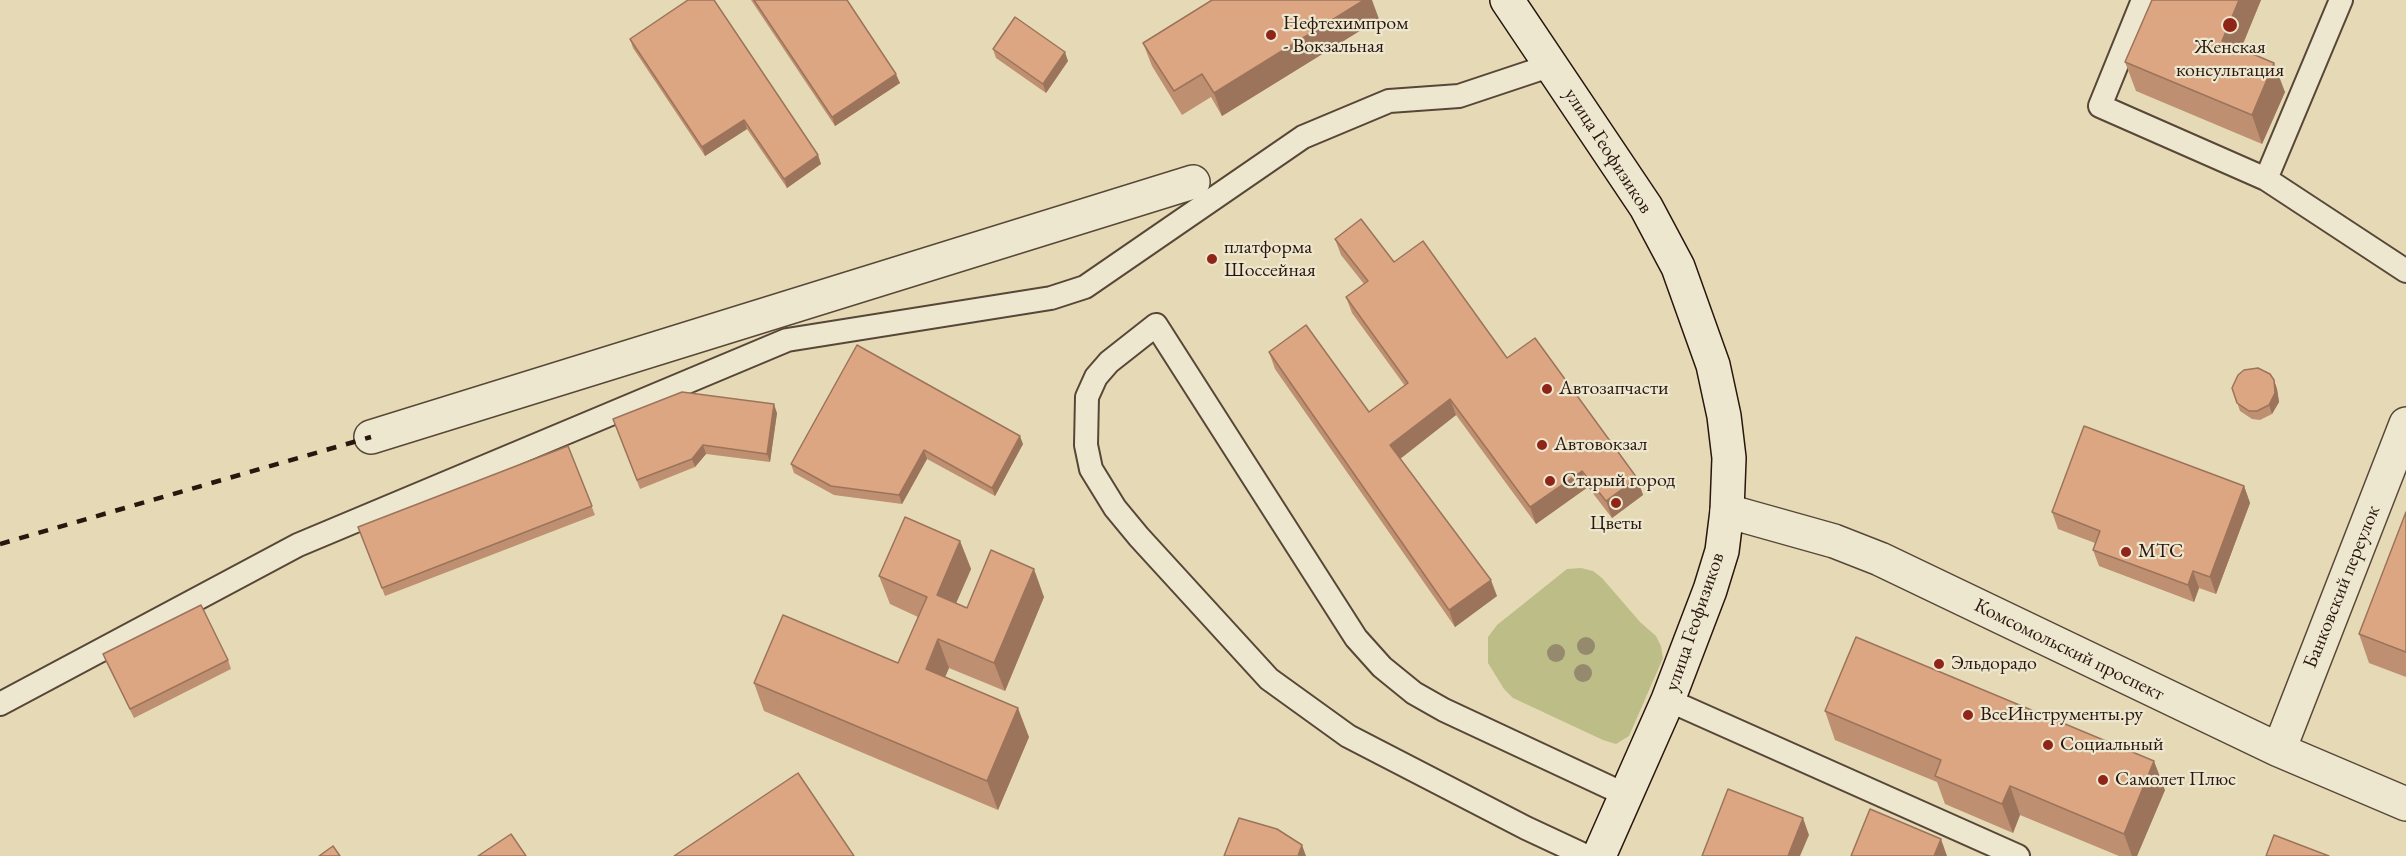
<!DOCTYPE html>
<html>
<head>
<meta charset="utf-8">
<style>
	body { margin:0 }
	canvas { display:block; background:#e5dab5 }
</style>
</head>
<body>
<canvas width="2406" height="856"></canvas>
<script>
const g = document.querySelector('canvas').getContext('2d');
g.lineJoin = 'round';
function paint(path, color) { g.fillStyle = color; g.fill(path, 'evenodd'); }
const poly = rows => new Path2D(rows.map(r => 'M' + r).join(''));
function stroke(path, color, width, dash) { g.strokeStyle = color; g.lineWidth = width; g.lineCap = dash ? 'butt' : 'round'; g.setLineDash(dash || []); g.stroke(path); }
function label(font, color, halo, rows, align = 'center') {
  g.font = font + ' "EB Garamond",serif'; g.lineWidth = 4.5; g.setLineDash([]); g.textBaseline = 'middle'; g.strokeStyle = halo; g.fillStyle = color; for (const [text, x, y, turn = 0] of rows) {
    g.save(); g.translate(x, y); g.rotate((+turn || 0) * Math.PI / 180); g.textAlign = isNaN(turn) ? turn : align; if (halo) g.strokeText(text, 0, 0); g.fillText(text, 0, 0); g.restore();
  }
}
const green = poly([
	[1581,568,1593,571,1602,578,1640,622,1656,636,1661,646,1663,658,1629,736,1616,744,1603,740,1513,698,1504,689,1488,663,1488,637,1497,625,1567,569]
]);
const lane = poly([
	[2143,0,2100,106,2266,179],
	[2341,0,2266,179,2406,271],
	[1668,700,2018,856],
	[0,704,298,545,787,340,1051,298,1085,287,1303,137,1389,101,1459,96,1552,65],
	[1586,856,1526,828,1348,736,1269,679,1139,537,1115,508,1091,469,1086,445,1087,397,1096,377,1109,362,1156,325,1356,638,1382,667,1414,693,1444,710,1626,795]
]);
const street = poly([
	[371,437,1193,182],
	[1727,511,1834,541,1880,559,2279,750,2406,804],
	[2279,750,2406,424]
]);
const secondary = poly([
	[1507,0,1646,207,1678,267,1713,365,1724,416,1729,458,1727,511,1722,551,1710,590,1668,700,1599,856]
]);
const rail = poly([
	[0,544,371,437]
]);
const trees = [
	[1586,646],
	[1556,653],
	[1583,673]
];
const wall = poly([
	[751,0,847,0,900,83,835,126],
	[2152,0,2261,0,2241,49,2285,92,2262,144,2136,91,2125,62],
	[1379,19,1222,116,1211,97,1182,115,1152,66,1143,43],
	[630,39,818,155,821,164,787,188,747,129,705,156,633,48],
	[993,49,1068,61,1046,93,996,58],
	[1335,239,1394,262,1507,358,1637,478,1643,495,1612,518,1588,487,1536,524,1456,415,1400,459,1497,596,1455,627,1275,369,1269,352,1369,412,1405,386,1352,313,1346,297,1364,284,1341,255],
	[857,345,1023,444,995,496,927,459,902,504,834,495,794,473,791,464],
	[2274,380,2277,389,2279,402,2272,414,2260,420,2252,419,2240,411,2232,388],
	[777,413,770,462,706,454,695,467,640,489,613,419],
	[568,446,595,515,385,596,358,527],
	[2244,486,2250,503,2216,594,2199,588,2194,602,2099,566,2093,550,2095,543,2058,529,2052,512],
	[2406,512,2406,677,2369,663,2359,634],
	[960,541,971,569,956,603,967,608,1044,597,1005,691,949,668,945,677,1029,737,998,810,764,711,754,683,898,663,918,617,890,604,879,576],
	[103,654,228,660,231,669,134,718,106,662],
	[1825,711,2165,790,2137,856,2119,856,2020,815,2013,833,1945,804,1937,782,1835,740]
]);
const shadedWall = poly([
	[1364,0,1372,0,1379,19,1222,116,1214,93],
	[2239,0,2261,0,2232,70,2222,41],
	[1065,52,1068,61,1046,93,1043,84],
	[2274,63,2285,92,2262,144,2252,115],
	[896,74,900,83,835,126,832,117],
	[744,120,747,129,705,156,702,147],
	[818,155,821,164,787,188,784,179],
	[2274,380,2277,389,2279,402,2272,414,2269,405],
	[1450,399,1456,415,1396,462,1390,445],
	[774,404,777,413,770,462,767,454],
	[1020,436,1023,444,995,496,992,488],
	[703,445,706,454,695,467,692,459],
	[924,450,927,459,902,504,899,495],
	[1582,471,1588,487,1536,524,1530,507],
	[1637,478,1643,495,1612,518,1606,501],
	[2244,486,2250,503,2216,594,2210,577],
	[960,541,971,569,947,624,937,595],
	[1034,569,1044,597,1005,691,994,663],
	[2193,571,2199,588,2194,602,2188,585],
	[1491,580,1497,596,1455,627,1449,610],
	[938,639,949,668,936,698,926,669],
	[1018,708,1029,737,998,810,987,781],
	[2154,761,2165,790,2137,856,2132,856,2124,834],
	[2010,786,2020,815,2013,833,2002,804],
	[1803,818,1809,835,1800,856,1788,856],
	[1941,839,1947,856,1934,856],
	[1302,845,1306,856,1298,856]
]);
const building = poly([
	[688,0,714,0,818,155,784,179,744,120,702,147,630,39,688,0],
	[754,0,847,0,896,74,832,117,754,0],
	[1212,0,1364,0,1214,93,1202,74,1174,91,1143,43,1212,0],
	[2152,0,2239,0,2222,41,2274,63,2252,115,2125,62,2152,0],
	[1015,17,1065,52,1043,84,993,49,1015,17],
	[1361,219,1394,262,1423,241,1507,358,1535,338,1637,478,1606,501,1582,471,1530,507,1450,399,1390,445,1491,580,1449,610,1269,352,1306,325,1369,412,1408,383,1346,297,1368,281,1335,239,1361,219],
	[857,345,1020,436,992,488,924,450,899,495,831,486,791,464,857,345],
	[2258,368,2270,374,2274,380,2275,393,2269,405,2257,411,2249,411,2237,403,2232,388,2238,375,2244,370,2258,368],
	[682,392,774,404,767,454,703,445,692,459,637,480,613,419,682,392],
	[2084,426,2244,486,2210,577,2193,571,2188,585,2093,550,2100,531,2052,512,2084,426],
	[568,446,592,506,382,588,358,527,568,446],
	[2406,512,2406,652,2359,634,2406,512],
	[905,517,960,541,937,595,967,608,991,550,1034,569,994,663,938,639,926,669,1018,708,987,781,754,683,783,615,898,663,927,597,879,576,905,517],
	[201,605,228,660,130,709,103,654,201,605],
	[1856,637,2154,761,2124,834,2010,786,2002,804,1935,776,1941,760,1825,711,1856,637],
	[798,773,854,856,674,856,798,773],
	[1728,789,1803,818,1788,856,1702,856,1728,789],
	[1870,809,1941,839,1934,856,1851,856,1870,809],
	[1239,818,1277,829,1302,845,1298,856,1224,856,1239,818],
	[511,834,526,856,478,856,511,834],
	[2274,835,2329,856,2266,856,2274,835],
	[333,846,340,856,319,856,333,846]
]);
const markers = [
	[2230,25,8,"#8f2418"],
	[1271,35,6,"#8f2418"],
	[1212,259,6,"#8f2418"],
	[1547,389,6,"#8f2418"],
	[1542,445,6,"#8f2418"],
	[1550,481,6,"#8f2418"],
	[1616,503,6,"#8f2418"],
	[2126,552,6,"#8f2418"],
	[1939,664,6,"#8f2418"],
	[1968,715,6,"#8f2418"],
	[2048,745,6,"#8f2418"],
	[2103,780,6,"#8f2418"]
];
const poiNames = [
	["Нефтехимпром",1283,24],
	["- Вокзальная",1283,47],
	["Женская",2230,48,"center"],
	["консультация",2230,71,"center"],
	["платформа",1224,248],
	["Шоссейная",1224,271],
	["Автозапчасти",1559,389],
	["Автовокзал",1554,445],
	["Старый город",1562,481],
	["Цветы",1616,524,"center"],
	["МТС",2138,552],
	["Эльдорадо",1951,664],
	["ВсеИнструменты.ру",1980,715],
	["Социальный",2060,745],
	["Самолет Плюс",2115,780]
];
const streetNames = [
	["улица Геофизиков",1608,151,57],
	["Банковский переулок",2342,587,-68],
	["улица Геофизиков",1695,622,-71],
	["Комсомольский проспект",2069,650,26]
];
paint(green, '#bdbd88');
stroke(lane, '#584738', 26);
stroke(street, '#584738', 36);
stroke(secondary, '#29160e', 36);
stroke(lane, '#eee7cf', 22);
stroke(street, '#eee7cf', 33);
stroke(secondary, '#eee7cf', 33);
stroke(rail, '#29160e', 4.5, [10, 10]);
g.fillStyle = '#968a6e';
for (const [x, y] of trees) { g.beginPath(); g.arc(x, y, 9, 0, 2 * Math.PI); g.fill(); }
paint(wall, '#be8f70');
paint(shadedWall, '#9b745b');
paint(building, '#dda682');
stroke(building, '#9b745b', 1.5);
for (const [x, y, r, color] of markers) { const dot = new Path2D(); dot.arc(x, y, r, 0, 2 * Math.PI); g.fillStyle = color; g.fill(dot); stroke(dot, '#eee7cf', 2); }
label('20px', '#29160e', '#eee7cf', poiNames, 'left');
label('20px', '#29160e', '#eee7cf', streetNames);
</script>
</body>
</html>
